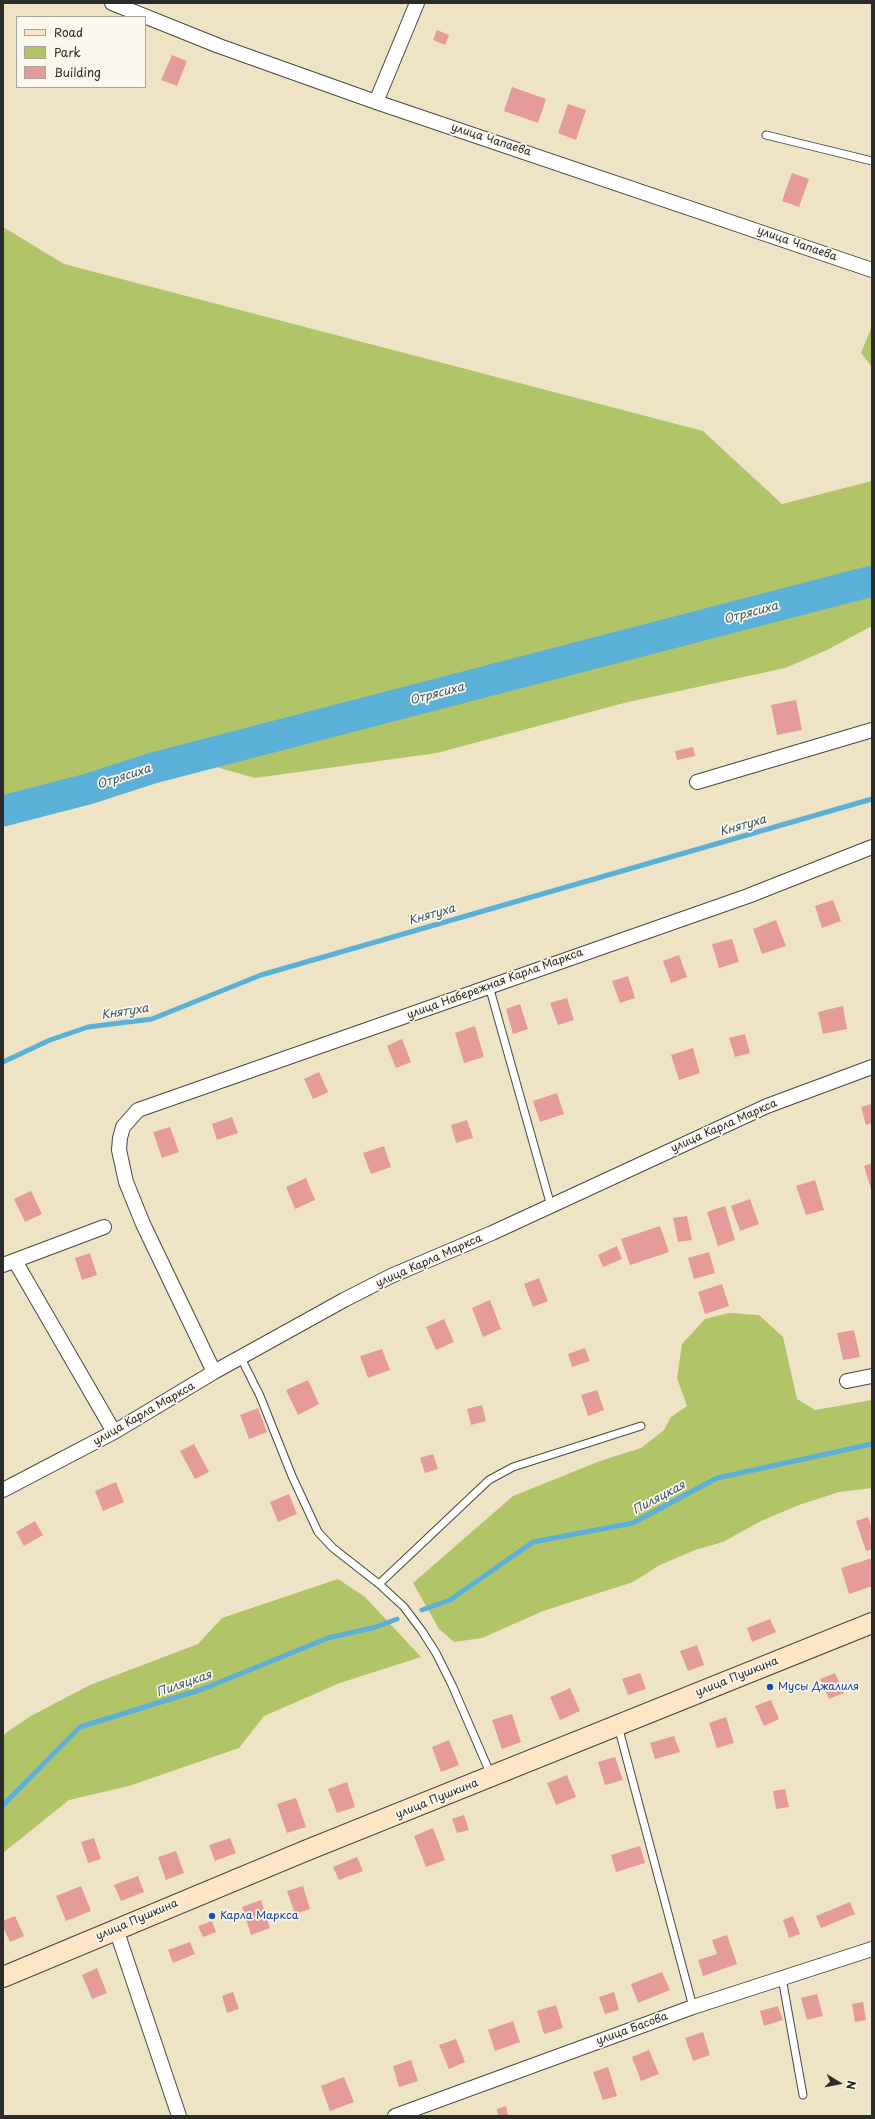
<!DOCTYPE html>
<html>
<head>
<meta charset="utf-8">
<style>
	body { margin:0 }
	#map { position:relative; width:875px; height:2119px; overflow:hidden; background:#eee4c5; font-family:"Playpen Sans",sans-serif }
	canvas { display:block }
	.frame { position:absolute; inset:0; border:4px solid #2b2b2b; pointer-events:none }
	.legend { position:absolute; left:16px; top:16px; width:130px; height:72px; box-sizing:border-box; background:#fbf7ec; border:1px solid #a8a59f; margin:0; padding:5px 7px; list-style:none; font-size:12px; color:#2b2b2b }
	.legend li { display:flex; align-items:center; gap:8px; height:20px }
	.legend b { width:20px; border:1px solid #a8a59f }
	.north { position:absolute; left:819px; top:2063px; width:40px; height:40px; -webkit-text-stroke:3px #fbf7ec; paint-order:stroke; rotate:100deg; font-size:11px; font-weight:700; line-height:16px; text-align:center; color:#2b2b2b }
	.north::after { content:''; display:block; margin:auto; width:14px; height:18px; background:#2b2b2b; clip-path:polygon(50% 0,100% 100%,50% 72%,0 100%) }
</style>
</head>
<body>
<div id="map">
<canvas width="875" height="2119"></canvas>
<div class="frame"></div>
<ul class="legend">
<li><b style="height:5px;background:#fde5c5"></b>Road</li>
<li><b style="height:11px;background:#b2c468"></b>Park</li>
<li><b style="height:11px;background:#e49b9a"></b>Building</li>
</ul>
<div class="north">N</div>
</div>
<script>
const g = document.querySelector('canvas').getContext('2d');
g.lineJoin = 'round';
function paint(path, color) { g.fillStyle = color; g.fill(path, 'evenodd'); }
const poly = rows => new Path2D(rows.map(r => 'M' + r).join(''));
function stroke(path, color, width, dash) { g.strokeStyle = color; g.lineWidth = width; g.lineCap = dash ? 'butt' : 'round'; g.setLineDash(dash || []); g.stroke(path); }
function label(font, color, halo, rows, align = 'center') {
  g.font = font + ' "Playpen Sans",sans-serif'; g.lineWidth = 3.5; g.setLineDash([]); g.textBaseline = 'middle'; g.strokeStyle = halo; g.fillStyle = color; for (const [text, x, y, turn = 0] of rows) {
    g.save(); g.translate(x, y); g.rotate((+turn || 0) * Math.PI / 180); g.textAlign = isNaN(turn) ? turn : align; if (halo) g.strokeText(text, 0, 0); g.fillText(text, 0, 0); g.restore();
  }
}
const green = poly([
	[3,227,64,264,703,431,782,504,872,481,872,626,827,650,785,668,624,703,437,753,255,778,188,759,153,768,10,795,3,799],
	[872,326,872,367,861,353],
	[729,1313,759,1315,783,1337,797,1399,815,1410,872,1400,872,1488,839,1492,799,1505,761,1521,723,1542,695,1550,660,1565,633,1582,543,1611,482,1638,454,1642,439,1629,413,1583,513,1496,600,1461,641,1448,664,1430,671,1417,687,1406,677,1378,682,1344,705,1319],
	[338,1579,365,1597,421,1657,340,1683,264,1716,239,1748,129,1786,69,1800,3,1853,3,1735,29,1717,90,1685,198,1644,222,1618]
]);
const stream = poly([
	[3,1062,50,1040,88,1027,152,1019,261,975,872,799],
	[422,1610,450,1600,533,1542,633,1523,717,1478,872,1444],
	[3,1805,80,1727,203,1689,328,1638,376,1627,397,1619]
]);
const river = poly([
	[3,811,88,789,153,768,872,581]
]);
const building = poly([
	[437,30,449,35,445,45,433,40],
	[172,55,187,61,177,86,161,80],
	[512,87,546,99,538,123,504,111],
	[568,104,586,110,576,140,558,133],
	[792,173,809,179,799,207,782,201],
	[796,700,802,730,777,735,771,705],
	[693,747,695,756,677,760,675,751],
	[833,900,841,921,822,928,815,906],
	[776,920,786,946,762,954,753,929],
	[732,939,739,962,719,968,712,944],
	[679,955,687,977,671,983,663,961],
	[628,976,635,998,620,1003,612,981],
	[567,998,574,1020,558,1025,550,1003],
	[520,1004,528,1029,513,1034,506,1009],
	[843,1006,847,1029,823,1034,818,1012],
	[475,1026,484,1057,464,1063,455,1033],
	[745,1034,750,1053,735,1057,729,1038],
	[402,1039,411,1062,396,1068,387,1046],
	[693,1048,700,1073,679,1080,671,1055],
	[319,1072,328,1092,313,1099,304,1079],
	[557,1093,564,1114,540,1122,533,1101],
	[872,1104,872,1123,866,1125,861,1107],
	[232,1117,238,1133,217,1140,212,1124],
	[467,1120,473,1138,456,1143,451,1125],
	[170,1127,179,1152,162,1158,153,1132],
	[384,1146,391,1167,371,1174,363,1153],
	[872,1163,872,1189,871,1189,864,1166],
	[306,1178,315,1200,295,1209,286,1187],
	[815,1180,824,1210,806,1215,796,1186],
	[31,1191,42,1214,25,1222,14,1199],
	[750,1199,759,1224,740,1231,731,1206],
	[725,1206,735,1240,718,1246,707,1212],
	[687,1216,692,1240,678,1242,673,1218],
	[660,1226,669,1252,630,1265,621,1239],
	[617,1246,622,1259,603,1267,598,1255],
	[709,1252,715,1273,694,1279,688,1258],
	[90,1253,97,1275,82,1280,75,1258],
	[539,1278,548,1301,533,1307,524,1284],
	[722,1284,729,1306,705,1314,698,1292],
	[490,1300,501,1329,483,1337,472,1308],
	[444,1319,454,1342,436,1350,426,1327],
	[854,1330,860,1357,843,1360,837,1333],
	[585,1348,590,1361,572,1367,568,1354],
	[382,1349,390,1370,368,1378,360,1356],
	[308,1380,319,1404,298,1415,286,1390],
	[597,1390,604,1410,588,1416,581,1395],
	[482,1405,486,1421,471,1425,467,1409],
	[258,1408,267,1432,249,1439,240,1415],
	[194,1444,209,1472,195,1479,180,1451],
	[433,1454,438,1469,425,1473,420,1458],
	[116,1482,124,1502,103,1511,95,1491],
	[289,1494,297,1514,278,1522,270,1502],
	[868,1517,872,1528,872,1549,866,1551,856,1521],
	[35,1521,43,1535,24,1546,16,1532],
	[872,1558,872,1586,849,1594,841,1568],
	[770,1619,776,1632,752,1642,747,1628],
	[697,1645,704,1665,688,1671,680,1651],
	[640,1673,646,1689,628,1695,622,1679],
	[835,1673,844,1693,829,1699,820,1679],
	[570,1688,580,1711,560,1720,550,1697],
	[771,1700,779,1719,764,1726,755,1706],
	[512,1714,521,1742,502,1749,492,1720],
	[726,1717,734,1743,717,1748,709,1723],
	[674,1736,680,1752,655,1759,650,1743],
	[449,1740,459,1765,441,1772,432,1747],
	[615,1757,623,1780,605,1785,598,1762],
	[567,1775,576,1797,556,1805,547,1783],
	[347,1782,355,1807,337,1813,328,1789],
	[785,1789,789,1807,776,1809,773,1791],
	[296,1798,306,1827,287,1833,277,1804],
	[464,1815,469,1830,457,1833,452,1819],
	[433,1828,445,1860,426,1867,414,1836],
	[94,1838,101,1859,88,1863,81,1842],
	[230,1838,236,1853,215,1861,209,1845],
	[640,1846,645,1863,616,1872,611,1855],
	[176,1851,184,1873,166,1880,158,1857],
	[357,1857,363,1871,339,1880,333,1867],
	[138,1876,144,1892,121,1901,114,1885],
	[81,1886,91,1911,66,1921,56,1896],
	[303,1886,310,1909,295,1914,287,1891],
	[261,1900,270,1928,251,1935,242,1907],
	[850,1902,855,1914,821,1928,816,1916],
	[15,1916,24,1936,10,1942,3,1927,3,1921],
	[793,1916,800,1934,789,1938,783,1920],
	[212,1921,216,1932,203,1937,198,1926],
	[727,1935,737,1964,703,1976,698,1960,717,1954,712,1940],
	[190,1942,195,1954,173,1963,168,1950],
	[97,1968,107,1993,92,1999,82,1975],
	[662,1972,670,1990,638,2003,631,1984],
	[233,1992,239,2009,227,2013,222,1996],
	[614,1992,619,2010,605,2014,599,1997],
	[817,1994,823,2016,807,2020,801,1998],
	[863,2002,866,2020,855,2022,852,2004],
	[556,2005,563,2028,544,2034,537,2011],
	[778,2006,783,2020,764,2026,760,2011],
	[513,2021,520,2042,495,2051,488,2030],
	[703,2032,710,2055,693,2061,685,2038],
	[456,2039,465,2062,449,2069,439,2045],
	[649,2050,659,2074,641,2081,632,2057],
	[411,2060,418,2081,399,2087,393,2066],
	[608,2067,617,2096,603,2100,593,2072],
	[344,2077,354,2102,330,2111,321,2086],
	[506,2106,508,2116,498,2116,497,2109]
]);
const lane = poly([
	[766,135,872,161],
	[489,986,551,1206],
	[241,1358,260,1396,292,1476,318,1532,333,1548,379,1584,404,1607,422,1631,436,1653,452,1685,491,1775],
	[379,1584,489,1480,513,1467,641,1426],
	[618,1726,693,2007],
	[782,1978,803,2095]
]);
const street = poly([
	[112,3,219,46,376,102,872,270],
	[376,102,417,3],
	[697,782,872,730],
	[15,1261,114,1432],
	[3,1265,104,1227],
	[214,1372,143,1224,126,1182,119,1150,120,1138,123,1127,138,1110,748,896,872,847],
	[847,1381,872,1376],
	[3,1490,114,1432,214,1372,344,1300,391,1276,492,1233,767,1106,872,1067],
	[116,1929,179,2116],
	[395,2116,693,2007,872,1949]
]);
const secondary = poly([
	[3,1977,305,1851,872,1623]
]);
const markers = [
	[770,1687,4,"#1a4fb4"],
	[212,1916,4,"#1a4fb4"]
];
const streetNames = [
	["улица Чапаева",491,140,18],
	["улица Чапаева",797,244,19],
	["улица Набережная Карла Маркса",495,984,-20],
	["улица Карла Маркса",724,1126,-24],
	["улица Карла Маркса",429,1261,-24],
	["улица Карла Маркса",144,1414,-30],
	["улица Пушкина",737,1677,-22],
	["улица Пушкина",437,1799,-22],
	["улица Пушкина",137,1920,-23],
	["улица Басова",632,2029,-20]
];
const transitNames = [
	["Мусы Джалиля",778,1687],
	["Карла Маркса",220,1916]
];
const waterNames = [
	["Отрясиха",751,613,-15],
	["Отрясиха",437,694,-15],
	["Отрясиха",124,777,-18],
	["Княтуха",743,826,-16],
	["Княтуха",432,915,-16],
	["Княтуха",125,1012,-9],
	["Пиляцкая",659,1498,-28],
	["Пиляцкая",184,1684,-19]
];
paint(green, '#b2c468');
stroke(stream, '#5bb0d7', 5);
stroke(river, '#5bb0d7', 31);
paint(building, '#e49b9a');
stroke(lane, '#484742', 9);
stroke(street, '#484742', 16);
stroke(secondary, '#484742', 22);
stroke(lane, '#fff', 7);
stroke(street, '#fff', 14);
stroke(secondary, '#fde5c5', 20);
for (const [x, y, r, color] of markers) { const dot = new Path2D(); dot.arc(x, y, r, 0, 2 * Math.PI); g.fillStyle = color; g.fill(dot); stroke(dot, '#fbf7ec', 1.5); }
label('11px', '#2b2b2b', '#fbf7ec', streetNames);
label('11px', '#164399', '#fbf7ec', transitNames, 'left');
label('italic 12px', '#3c5a67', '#fbf7ec', waterNames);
</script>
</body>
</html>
